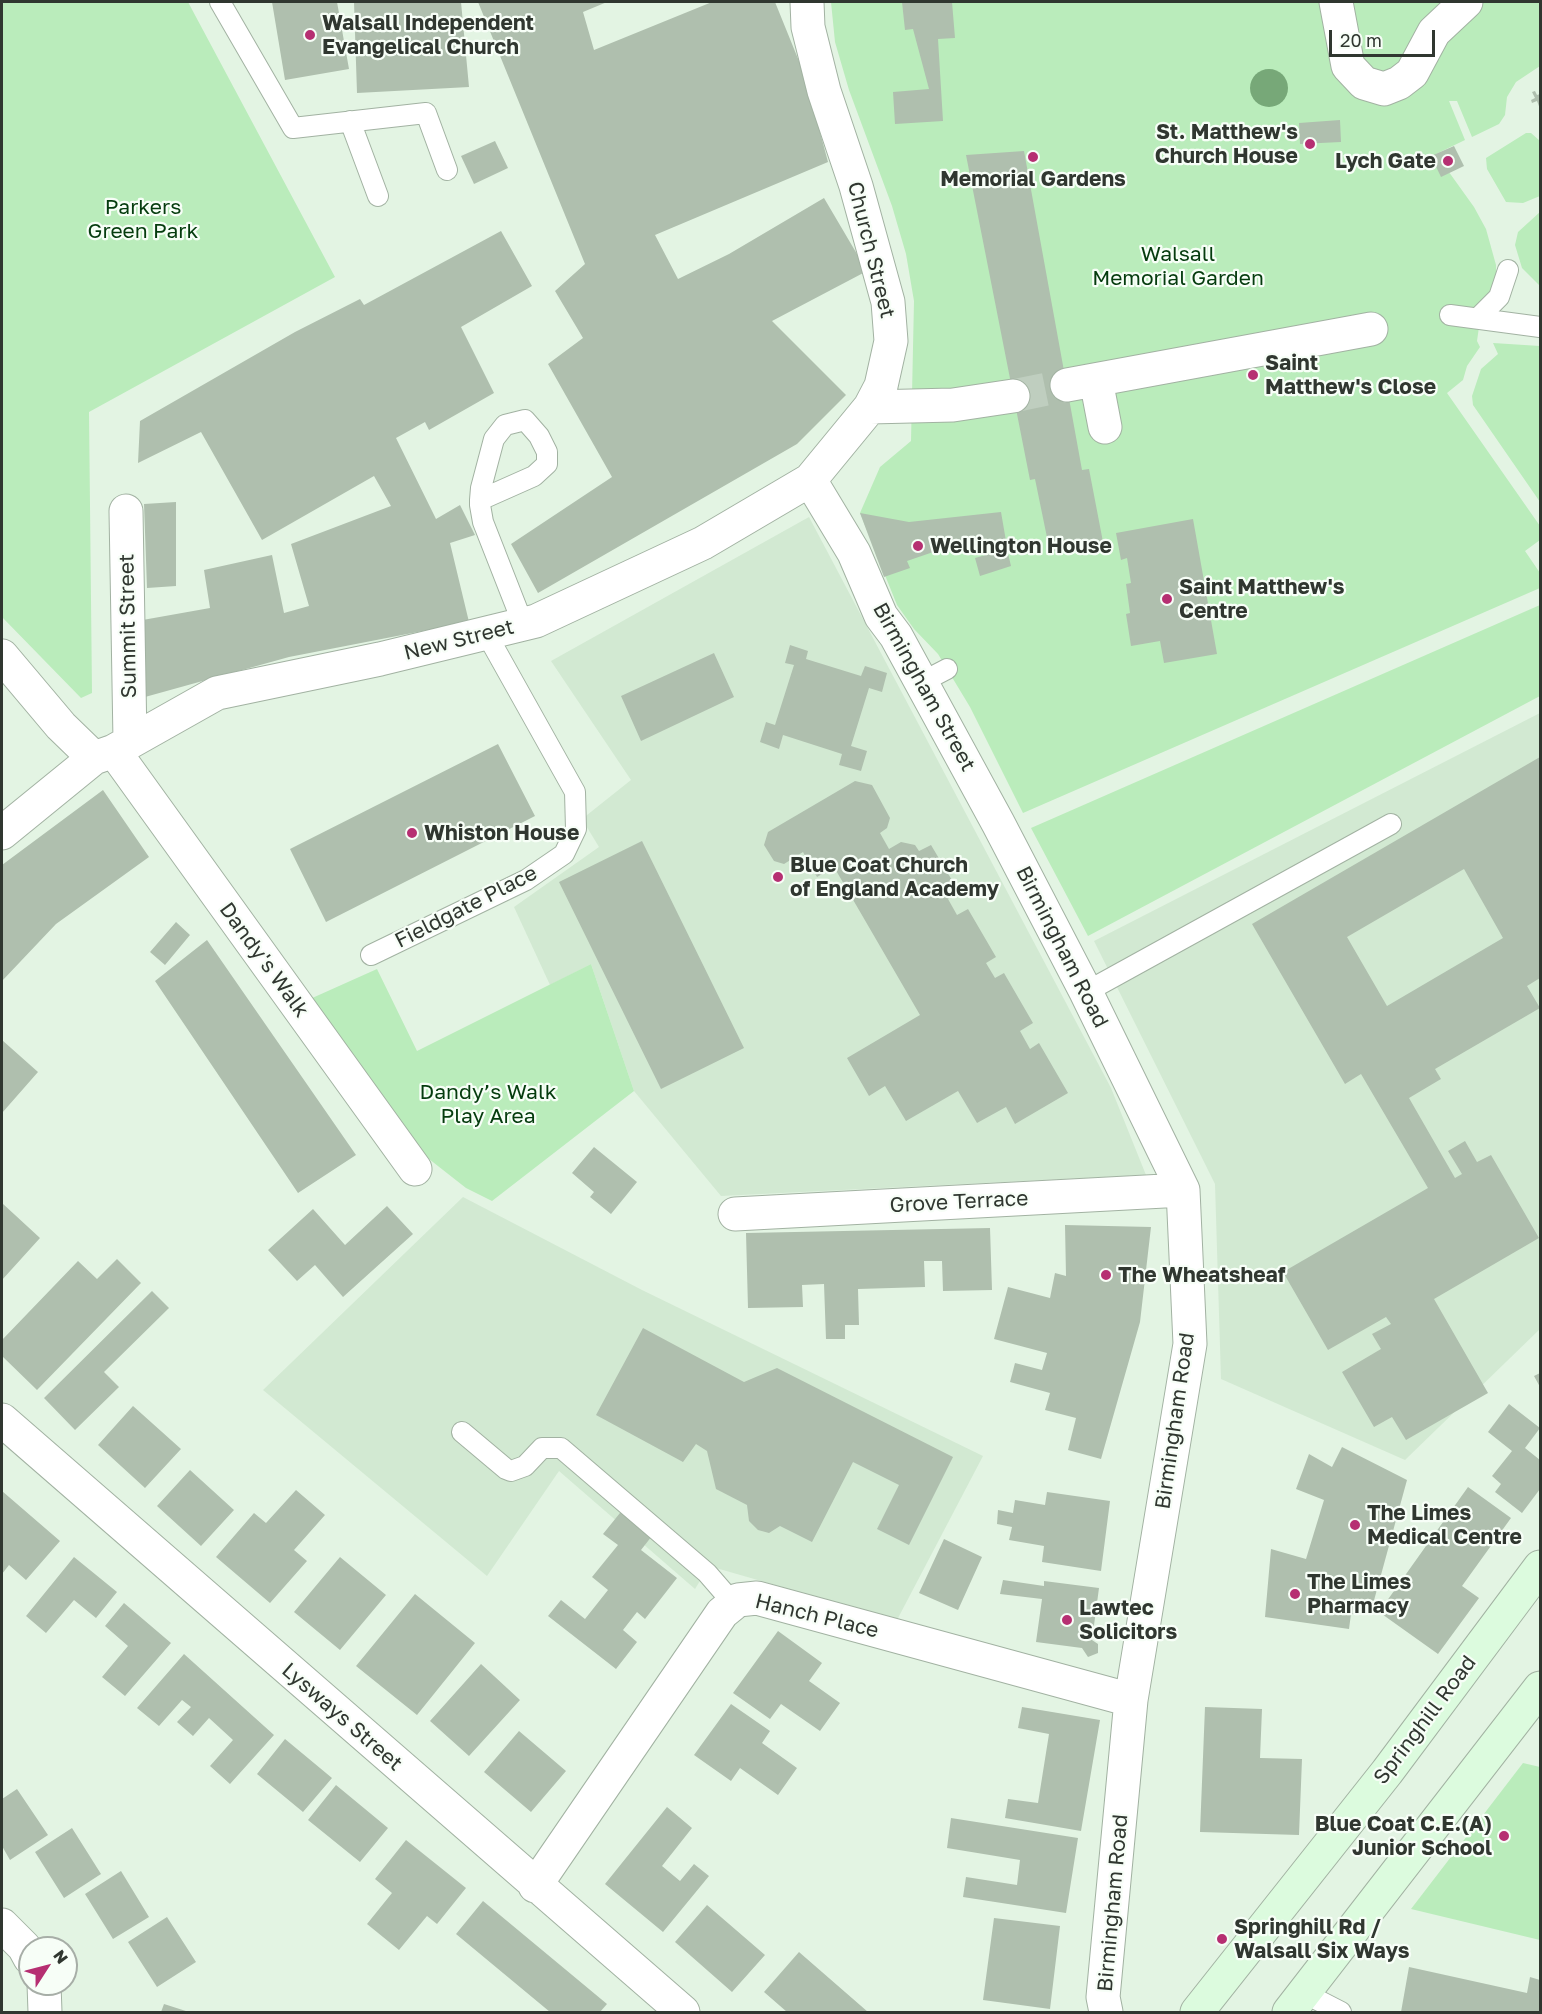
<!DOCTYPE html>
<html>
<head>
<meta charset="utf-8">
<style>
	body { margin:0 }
	#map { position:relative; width:1542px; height:2014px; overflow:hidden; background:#e3f4e3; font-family:"Golos Text",sans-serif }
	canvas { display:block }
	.frame { position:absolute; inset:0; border:3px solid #303730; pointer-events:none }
	.north { position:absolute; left:18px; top:1936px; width:60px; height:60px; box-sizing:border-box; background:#f7fef7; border:2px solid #a7aea7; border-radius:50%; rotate:54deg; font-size:16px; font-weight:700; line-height:24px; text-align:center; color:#303730 }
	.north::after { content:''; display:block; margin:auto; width:21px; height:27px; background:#b62f72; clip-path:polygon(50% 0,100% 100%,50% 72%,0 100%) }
	.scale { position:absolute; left:1329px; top:30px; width:106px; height:27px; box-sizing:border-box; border:3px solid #303730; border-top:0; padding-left:8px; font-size:18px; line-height:21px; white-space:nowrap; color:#303730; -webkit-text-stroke:4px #f7fef7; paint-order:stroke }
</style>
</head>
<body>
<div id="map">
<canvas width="1542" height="2014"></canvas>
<div class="frame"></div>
<div class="north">N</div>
<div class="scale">20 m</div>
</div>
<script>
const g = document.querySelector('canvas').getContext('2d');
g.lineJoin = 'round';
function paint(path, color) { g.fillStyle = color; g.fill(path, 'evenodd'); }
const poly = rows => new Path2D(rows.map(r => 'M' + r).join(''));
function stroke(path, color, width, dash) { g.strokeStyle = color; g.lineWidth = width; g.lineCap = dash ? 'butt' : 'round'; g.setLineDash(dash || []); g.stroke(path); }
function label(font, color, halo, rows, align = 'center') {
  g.font = font + ' "Golos Text",sans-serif'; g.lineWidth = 4.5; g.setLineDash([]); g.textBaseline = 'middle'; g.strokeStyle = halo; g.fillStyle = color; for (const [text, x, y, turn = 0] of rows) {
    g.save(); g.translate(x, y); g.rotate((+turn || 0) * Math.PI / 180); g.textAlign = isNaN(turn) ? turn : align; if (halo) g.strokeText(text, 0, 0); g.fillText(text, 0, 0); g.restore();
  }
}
const built = poly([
	[809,517,1111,1088,1146,1175,721,1196,634,1091,591,964,550,985,514,907,599,847,582,819,631,780,551,661],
	[1540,713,1540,1329,1405,1460,1221,1379,1215,1184,1094,941],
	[463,1197,642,1290,983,1456,897,1620,709,1566,695,1589,559,1471,487,1576,263,1390]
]);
const green = poly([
	[2,2,188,2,335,277,89,412,92,693,81,698,2,617],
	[831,2,1540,2,1540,66,1516,82,1507,97,1505,115,1499,124,1472,137,1457,101,1449,101,1465,140,1436,154,1474,207,1486,229,1496,265,1496,288,1482,306,1477,341,1480,347,1467,366,1463,380,1447,393,1540,526,1540,540,1525,551,1540,573,1540,588,1023,813,970,707,938,654,914,629,897,605,860,513,880,467,911,441,914,301,906,254,892,206,849,90,835,42],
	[1526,133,1531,133,1540,141,1540,196,1523,203,1506,202,1487,169,1486,158],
	[1540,212,1540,286,1522,268,1515,245,1518,232],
	[1493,343,1540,346,1540,502,1473,405,1472,396,1481,369,1498,354],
	[1540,605,1540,696,1088,936,1031,828],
	[591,964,634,1091,492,1201,466,1188,429,1159,388,1108,310,999,377,969,417,1051],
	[1523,1763,1540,1767,1540,1940,1411,1909]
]);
const water = poly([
	'1250 88a19 19 0 1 1 38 0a19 19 0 1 1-38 0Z'
]);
const building = poly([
	[272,2,337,2,349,69,285,80],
	[354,2,461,2,469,87,357,93],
	[478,2,607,2,583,12,594,50,712,2,775,2,805,76,828,162,655,235,678,279,729,254,824,198,867,271,772,321,846,395,797,444,538,593,511,544,612,477,548,364,583,338,555,291,585,264],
	[902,2,952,2,955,38,938,39,943,121,895,124,893,92,929,89,913,29,905,30],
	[1535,91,1537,95,1540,94,1540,109,1537,101,1532,103,1531,100,1535,98,1532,92],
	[1340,120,1341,142,1300,144,1299,123],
	[495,141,508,168,474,184,461,156],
	[1454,146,1464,166,1441,177,1431,156],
	[1024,151,1082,470,1089,469,1103,542,1050,552,1035,479,1030,480,966,155],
	[501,231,532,286,461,327,494,393,429,430,425,422,396,438,436,519,460,505,475,535,450,543,469,622,289,657,145,697,137,621,210,608,204,570,272,555,284,613,309,606,291,544,391,506,374,476,262,540,201,432,138,463,140,421,295,332,360,299,364,305],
	[176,502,176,586,147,588,144,504],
	[1001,512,1006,541,942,549,907,561,910,568,884,577,860,513,909,522],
	[1193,519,1217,654,1164,663,1160,641,1131,646,1126,614,1130,613,1126,584,1131,583,1127,558,1121,560,1116,533],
	[1007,549,1011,566,980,576,975,558],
	[790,645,808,651,806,659,861,676,865,666,887,673,882,692,869,688,851,746,867,751,861,771,839,765,842,754,783,735,779,749,760,742,766,722,775,725,794,665,785,663],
	[714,653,734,697,641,741,621,696],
	[498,744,535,816,326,922,290,849],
	[1540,757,1540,978,1527,986,1540,1008,1435,1069,1441,1079,1409,1098,1455,1178,1462,1174,1448,1151,1465,1141,1477,1162,1491,1155,1539,1238,1434,1299,1488,1393,1406,1440,1392,1417,1374,1427,1342,1372,1381,1349,1372,1334,1391,1324,1386,1317,1328,1350,1283,1272,1428,1188,1361,1074,1345,1084,1252,924],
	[1464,869,1503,938,1387,1006,1347,937],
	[855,781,872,785,890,818,887,828,880,833,889,849,901,842,915,845,919,851,931,845,959,892,948,899,957,915,968,909,996,957,986,963,995,978,1004,973,1033,1023,1020,1031,1030,1049,1039,1043,1068,1093,1015,1124,1006,1107,977,1123,958,1091,906,1121,885,1086,869,1096,847,1058,920,1015,834,867,817,877,803,852,784,864,774,861,764,845,768,832],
	[103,790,149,857,56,924,2,981,2,865],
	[642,841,744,1048,661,1089,559,882],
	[176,922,190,935,165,965,150,952],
	[207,940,356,1155,298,1193,155,981],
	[2,1040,38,1072,2,1113],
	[594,1147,637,1182,611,1214,590,1197,594,1192,572,1173],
	[2,1203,40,1238,2,1280],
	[387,1206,413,1234,343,1297,315,1265,297,1281,268,1250,313,1209,345,1245],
	[1065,1225,1151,1227,1140,1322,1101,1459,1068,1450,1076,1418,1045,1410,1050,1393,1010,1382,1015,1363,1042,1370,1047,1353,994,1339,1008,1287,1050,1298,1055,1273,1066,1276],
	[990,1228,992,1290,943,1291,942,1261,924,1261,925,1287,858,1289,859,1325,845,1325,845,1339,826,1339,824,1284,802,1285,803,1307,748,1308,746,1233],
	[117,1259,141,1283,37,1390,2,1356,2,1340,78,1261,97,1279],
	[152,1291,169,1308,104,1372,119,1387,75,1430,44,1398],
	[643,1328,744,1382,777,1368,953,1457,909,1545,877,1529,899,1485,853,1462,812,1542,780,1526,769,1533,758,1530,749,1521,747,1505,716,1489,707,1451,696,1444,683,1462,596,1415],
	[1540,1373,1540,1387,1534,1376],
	[1509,1404,1540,1428,1525,1448,1540,1460,1540,1489,1522,1513,1495,1492,1501,1484,1492,1476,1512,1451,1488,1432],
	[133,1406,181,1449,145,1488,98,1445],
	[1342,1447,1407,1480,1370,1615,1351,1614,1349,1629,1265,1617,1271,1549,1306,1559,1324,1500,1296,1489,1309,1454,1332,1467],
	[190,1470,234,1510,201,1546,157,1506],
	[1468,1487,1511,1518,1462,1586,1479,1598,1438,1654,1379,1612],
	[296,1490,325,1515,294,1550,307,1561,270,1603,216,1557,254,1513,266,1523],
	[2,1491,60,1541,26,1580,9,1565,2,1574],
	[1047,1492,1110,1501,1101,1571,1042,1562,1044,1546,1009,1540,1012,1527,997,1524,998,1510,1013,1513,1015,1500,1045,1505],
	[624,1508,655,1532,641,1550,677,1578,645,1619,637,1612,623,1630,637,1642,616,1669,548,1616,561,1600,585,1619,608,1590,592,1577,618,1545,603,1534],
	[944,1539,982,1557,958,1610,919,1593],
	[74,1557,117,1592,96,1618,74,1600,46,1633,26,1616],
	[340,1557,386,1595,340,1650,294,1612],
	[1003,1580,1044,1586,1044,1581,1099,1588,1092,1640,1098,1644,1098,1653,1088,1657,1082,1648,1036,1642,1042,1599,1000,1594],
	[415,1594,475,1643,417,1715,356,1666],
	[124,1603,171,1643,125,1696,102,1677,128,1646,105,1626],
	[778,1631,822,1663,809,1681,840,1703,820,1731,781,1704,770,1719,733,1693],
	[184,1654,274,1735,230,1784,210,1766,233,1740,209,1718,193,1736,177,1722,191,1707,182,1700,159,1726,137,1708],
	[481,1664,520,1700,469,1756,430,1721],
	[731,1704,770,1731,762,1743,797,1768,778,1795,740,1768,731,1781,694,1755],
	[1022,1707,1100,1720,1081,1831,1005,1818,1008,1799,1038,1803,1049,1734,1018,1728],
	[1205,1707,1262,1709,1260,1758,1302,1759,1299,1835,1200,1832],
	[519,1731,566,1771,531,1812,484,1772],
	[285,1739,332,1778,303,1812,257,1774],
	[336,1785,388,1828,360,1862,308,1820],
	[17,1789,48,1835,10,1860,2,1846,2,1799],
	[667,1807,692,1828,662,1866,680,1881,694,1864,709,1876,663,1932,605,1884],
	[951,1818,1078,1838,1066,1913,963,1897,966,1877,1017,1885,1020,1860,947,1848],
	[72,1828,101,1874,64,1898,35,1852],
	[406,1840,466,1888,437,1924,427,1916,399,1950,367,1924,392,1893,375,1879],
	[121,1871,149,1917,113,1939,85,1894],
	[483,1901,607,2004,600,2012,550,2012,456,1934],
	[707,1905,765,1955,732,1992,675,1942],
	[167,1917,196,1962,157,1987,128,1942],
	[994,1918,1060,1926,1050,2009,983,2000],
	[799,1952,868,2012,787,2012,764,1992],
	[1409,1967,1527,1993,1530,1977,1540,1980,1540,2012,1401,2012],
	[164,2004,189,2012,161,2012]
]);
const streetTunnel = poly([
	[1013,396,1067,385]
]);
const lane = poly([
	[220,2,293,128,426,113,447,170],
	[350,121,378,196],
	[1450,315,1540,327],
	[1479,317,1499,297,1508,270],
	[480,500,534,476,547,464,547,452,539,436,525,420,505,425,494,439,481,488,480,500,480,505,483,522,523,624],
	[922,682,947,669],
	[371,955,526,880,564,854,576,829,575,792,486,633],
	[1086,992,1391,824],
	[462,1432,506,1469,511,1471,525,1466,542,1448,561,1448,707,1573,733,1603],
	[1304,1993,1341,2012]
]);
const street = poly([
	[1336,2,1348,66,1364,83,1384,89,1399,83,1412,73,1434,32,1466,2],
	[1096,380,1105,427],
	[1067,385,1371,329],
	[870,407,953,405,1013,396],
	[810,480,854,553,881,616,896,636,998,823,1086,992,1183,1190,1190,1344,1131,1700,1103,1997,1106,2012],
	[126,511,130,741],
	[2,656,61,726,94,758],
	[114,751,415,1169],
	[2,833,94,758,114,751,217,693,380,659,536,621,703,543,810,480,870,407,881,386,891,341,888,302,856,186,824,91,808,27,807,2],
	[735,1214,1183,1190],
	[2,1420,683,2012],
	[535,1886,722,1613,738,1600,757,1598,1131,1700],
	[2,1925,24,1947,30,1958],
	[44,1984,45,2012]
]);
const secondary = poly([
	[1197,2012,1387,1772,1540,1567],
	[1289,2012,1540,1688]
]);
const markers = [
	[310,35,6,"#b62f72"],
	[1310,144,6,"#b62f72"],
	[1033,157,6,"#b62f72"],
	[1448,161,6,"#b62f72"],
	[1253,375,6,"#b62f72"],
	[918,546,6,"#b62f72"],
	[1167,599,6,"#b62f72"],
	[412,833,6,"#b62f72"],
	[778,877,6,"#b62f72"],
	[1106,1275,6,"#b62f72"],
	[1355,1525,6,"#b62f72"],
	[1295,1594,6,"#b62f72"],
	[1067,1620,6,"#b62f72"],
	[1504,1836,6,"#b62f72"],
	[1222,1939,6,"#b62f72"]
];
const poiNames = [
	["Walsall Independent",322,23],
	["Evangelical Church",322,47],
	["St. Matthew's",1298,132,"right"],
	["Church House",1298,156,"right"],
	["Lych Gate",1436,161,"right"],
	["Memorial Gardens",1033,179,"center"],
	["Saint",1265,363],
	["Matthew's Close",1265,387],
	["Wellington House",930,546],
	["Saint Matthew's",1179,587],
	["Centre",1179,611],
	["Whiston House",424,833],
	["Blue Coat Church",790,865],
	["of England Academy",790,889],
	["The Wheatsheaf",1118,1275],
	["The Limes",1367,1513],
	["Medical Centre",1367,1537],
	["The Limes",1307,1582],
	["Pharmacy",1307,1606],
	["Lawtec",1079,1608],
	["Solicitors",1079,1632],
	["Blue Coat C.E.(A)",1492,1824,"right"],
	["Junior School",1492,1848,"right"],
	["Springhill Rd /",1234,1927],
	["Walsall Six Ways",1234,1951]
];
const parkNames = [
	["Parkers",143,207],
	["Green Park",143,231],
	["Walsall",1178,254],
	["Memorial Garden",1178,278],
	["Dandy’s Walk",488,1092],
	["Play Area",488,1116]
];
const streetNames = [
	["Church Street",871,250,76],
	["Summit Street",128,626,-91],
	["New Street",459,640,-14],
	["Birmingham Street",924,687,61],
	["Fieldgate Place",466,907,-27],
	["Birmingham Road",1062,947,63],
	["Dandy's Walk",264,960,54],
	["Grove Terrace",959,1202,-3],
	["Birmingham Road",1175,1421,-82],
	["Hanch Place",817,1616,14],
	["Lysways Street",342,1717,41],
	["Springhill Road",1425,1720,-53],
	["Birmingham Road",1113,1903,-85]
];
paint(built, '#d2e9d2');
paint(green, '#baecbb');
paint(water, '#77a878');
paint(building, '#afbfae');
stroke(streetTunnel, '#bfcebf', 33, [33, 16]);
stroke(lane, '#a2b2a2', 22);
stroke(street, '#a2b2a2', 35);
stroke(secondary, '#a2b2a2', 35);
stroke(lane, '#fff', 20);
stroke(street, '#fff', 33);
stroke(secondary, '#dcfbde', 33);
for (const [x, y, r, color] of markers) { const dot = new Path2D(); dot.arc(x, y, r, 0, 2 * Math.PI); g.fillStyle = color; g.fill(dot); stroke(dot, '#f7fef7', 2); }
label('bold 21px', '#303730', '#f7fef7', poiNames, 'left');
label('21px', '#053c0e', '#f7fef7', parkNames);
label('21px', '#303730', '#f7fef7', streetNames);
</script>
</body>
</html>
